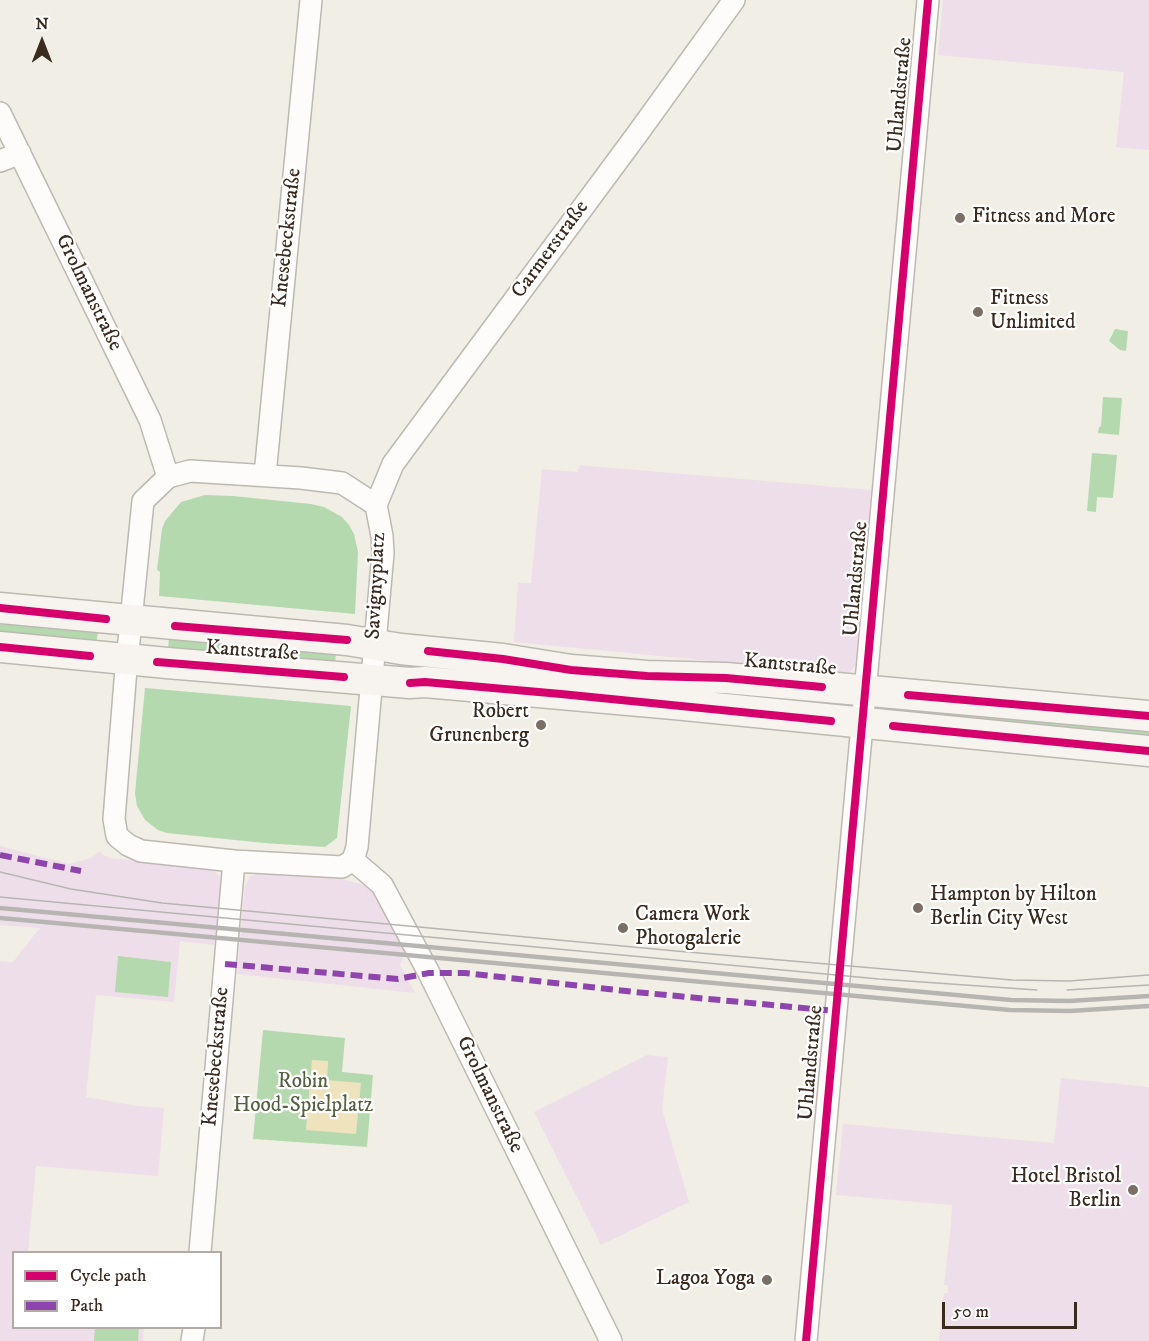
<!DOCTYPE html>
<html>
<head>
<meta charset="utf-8">
<style>
	body { margin:0 }
	#map { position:relative; width:1149px; height:1341px; overflow:hidden; background:#f1eee6; font-family:"IM FELL DW Pica",serif }
	canvas { display:block }
	.legend { position:absolute; left:12px; top:1251px; width:210px; height:78px; box-sizing:border-box; background:#fff; border:2px solid #b1aaa5; margin:0; padding:8px 10px; list-style:none; font-size:18px; color:#3b2a1e }
	.legend li { display:flex; align-items:center; gap:12px; height:30px }
	.legend b { width:30px; border:2px solid #b1aaa5 }
	.north { position:absolute; left:12px; top:12px; width:60px; height:60px; -webkit-text-stroke:4px #fff; paint-order:stroke; rotate:0deg; font-size:16px; font-weight:700; line-height:24px; text-align:center; color:#3b2a1e }
	.north::after { content:''; display:block; margin:auto; width:21px; height:27px; background:#3b2a1e; clip-path:polygon(50% 0,100% 100%,50% 72%,0 100%) }
	.scale { position:absolute; left:942px; top:1302px; width:135px; height:27px; box-sizing:border-box; border:3px solid #3b2a1e; border-top:0; padding-left:8px; font-size:18px; line-height:21px; white-space:nowrap; color:#3b2a1e; -webkit-text-stroke:4px #fff; paint-order:stroke }
</style>
</head>
<body>
<div id="map">
<canvas width="1149" height="1341"></canvas>
<ul class="legend">
<li><b style="height:8px;background:#d6006c"></b>Cycle path</li>
<li><b style="height:8px;background:#8e44ad"></b>Path</li>
</ul>
<div class="north">N</div>
<div class="scale">50 m</div>
</div>
<script>
const g = document.querySelector('canvas').getContext('2d');
g.lineJoin = 'round';
function paint(path, color) { g.fillStyle = color; g.fill(path, 'evenodd'); }
const poly = rows => new Path2D(rows.map(r => 'M' + r).join(''));
function stroke(path, color, width, dash) { g.strokeStyle = color; g.lineWidth = width; g.lineCap = dash ? 'butt' : 'round'; g.setLineDash(dash || []); g.stroke(path); }
function label(font, color, halo, rows, align = 'center') {
  g.font = font + ' "IM FELL DW Pica",serif'; g.lineWidth = 4.5; g.setLineDash([]); g.textBaseline = 'middle'; g.strokeStyle = halo; g.fillStyle = color; for (const [text, x, y, turn = 0] of rows) {
    g.save(); g.translate(x, y); g.rotate((+turn || 0) * Math.PI / 180); g.textAlign = isNaN(turn) ? turn : align; if (halo) g.strokeText(text, 0, 0); g.fillText(text, 0, 0); g.restore();
  }
}
const built = poly([
	[943,0,1149,0,1149,150,1116,147,1124,72,938,55],
	[579,465,871,490,855,666,850,672,836,673,514,642,518,583,531,583,542,469,578,472],
	[0,846,69,864,91,858,99,852,109,858,206,867,213,869,219,876,221,881,215,945,180,941,174,1002,96,995,86,1097,137,1106,164,1108,158,1176,36,1166,28,1252,14,1252,14,1328,144,1328,143,1341,0,1341,0,961,13,962,39,929,42,928,0,925],
	[263,872,343,879,363,885,374,892,385,908,405,953,400,965,415,993,237,974,245,886,250,876],
	[647,1055,668,1057,662,1109,689,1202,601,1245,534,1112],
	[1061,1078,1149,1087,1149,1341,939,1341,944,1293,948,1293,948,1285,944,1285,951,1224,952,1205,836,1195,843,1124,1054,1143]
]);
const green = poly([
	[1115,329,1128,331,1126,351,1120,350,1109,341],
	[1103,397,1122,398,1119,435,1098,433,1099,427,1101,426],
	[1092,453,1117,455,1113,498,1097,497,1096,512,1087,511],
	[205,495,233,496,311,504,324,507,342,517,349,525,354,534,358,552,355,614,159,596,160,572,157,570,162,529,165,521,181,502],
	[0,624,98,633,96,643,0,633],
	[169,639,336,653,335,664,168,649],
	[145,688,351,706,337,838,325,847,264,843,167,833,158,830,145,820,137,806,135,793],
	[938,710,1149,729,1149,739,937,719],
	[118,956,171,962,168,997,115,992],
	[263,1030,345,1038,342,1072,373,1075,367,1147,253,1139],
	[95,1328,139,1328,138,1341,94,1341]
]);
const sand = poly([
	[312,1060,328,1061,327,1080,361,1083,356,1134,306,1130]
]);
const minor = poly([
	[0,113,150,420,168,477],
	[0,161,20,153],
	[190,471,301,478,342,483,376,505,382,536,383,553,357,847,353,860,342,867,234,861,141,851,128,845,117,836,114,819,125,681,143,501,168,477,190,471],
	[265,475,311,0],
	[376,505,393,464,638,133,734,0],
	[353,860,382,885,429,973,611,1341],
	[200,1252,234,861],
	[192,1341,194,1328],
	[806,1341,928,0]
]);
const secondary = poly([
	[0,608,347,640,401,649,503,659,571,670,647,676,726,678,1149,716],
	[0,647,167,663,410,683,425,682,674,704,1149,751]
]);
const tram = poly([
	[0,872,71,889,162,903,676,951,1012,980,1069,981,1149,975],
	[0,897,879,979,1037,990],
	[1067,990,1149,985]
]);
const rail = poly([
	[0,908,1011,1000,1069,1001,1149,996],
	[0,918,1010,1010,1070,1011,1149,1006]
]);
const quiet = poly([
	[0,855,81,871],
	[225,964,398,979,429,973,465,973,635,992,835,1011]
]);
const cycleway = poly([
	[0,608,106,619],
	[175,626,347,640],
	[0,647,90,656],
	[428,651,503,659,571,670,647,676,726,678,822,687],
	[157,662,344,677],
	[410,683,425,682,561,694,831,721],
	[908,695,1149,716],
	[893,726,1149,751],
	[806,1341,928,0]
]);
const markers = [
	[960,218,6,"#7b6f64"],
	[978,312,6,"#7b6f64"],
	[541,725,6,"#7b6f64"],
	[918,908,6,"#7b6f64"],
	[623,928,6,"#7b6f64"],
	[1133,1190,6,"#7b6f64"],
	[767,1280,6,"#7b6f64"]
];
const streetNames = [
	["Uhlandstraße",901,95,-85],
	["Knesebeckstraße",288,238,-84],
	["Carmerstraße",551,250,-54],
	["Grolmanstraße",88,293,64],
	["Uhlandstraße",857,579,-85],
	["Savignyplatz",377,586,-87],
	["Kantstraße",252,652,4],
	["Kantstraße",790,666,5],
	["Knesebeckstraße",217,1057,-85],
	["Uhlandstraße",812,1063,-85],
	["Grolmanstraße",489,1095,64]
];
const poiNames = [
	["Fitness and More",972,218],
	["Fitness",990,300],
	["Unlimited",990,324],
	["Robert",529,713,"right"],
	["Grunenberg",529,737,"right"],
	["Hampton by Hilton",930,896],
	["Berlin City West",930,920],
	["Camera Work",635,916],
	["Photogalerie",635,940],
	["Hotel Bristol",1121,1178,"right"],
	["Berlin",1121,1202,"right"],
	["Lagoa Yoga",755,1280,"right"]
];
const parkNames = [
	["Robin",303,1083],
	["Hood-Spielplatz",303,1107]
];
paint(built, '#eedee9');
paint(green, '#b5d9af');
paint(sand, '#efe3be');
stroke(minor, '#bcb9b2', 24);
stroke(secondary, '#bcb9b2', 33);
stroke(minor, '#fdfcfb', 21);
stroke(secondary, '#f7f4f0', 30);
stroke(tram, '#b7b5b2', 1.5);
stroke(rail, '#b7b5b2', 4.5);
stroke(quiet, '#8e44ad', 6, [12, 6]);
stroke(cycleway, '#d6006c', 8);
for (const [x, y, r, color] of markers) { const dot = new Path2D(); dot.arc(x, y, r, 0, 2 * Math.PI); g.fillStyle = color; g.fill(dot); stroke(dot, '#fff', 2); }
label('21px', '#3b2a1e', '#fff', streetNames);
label('21px', '#3b2a1e', '#fff', poiNames, 'left');
label('21px', '#556141', '#fff', parkNames);
</script>
</body>
</html>
